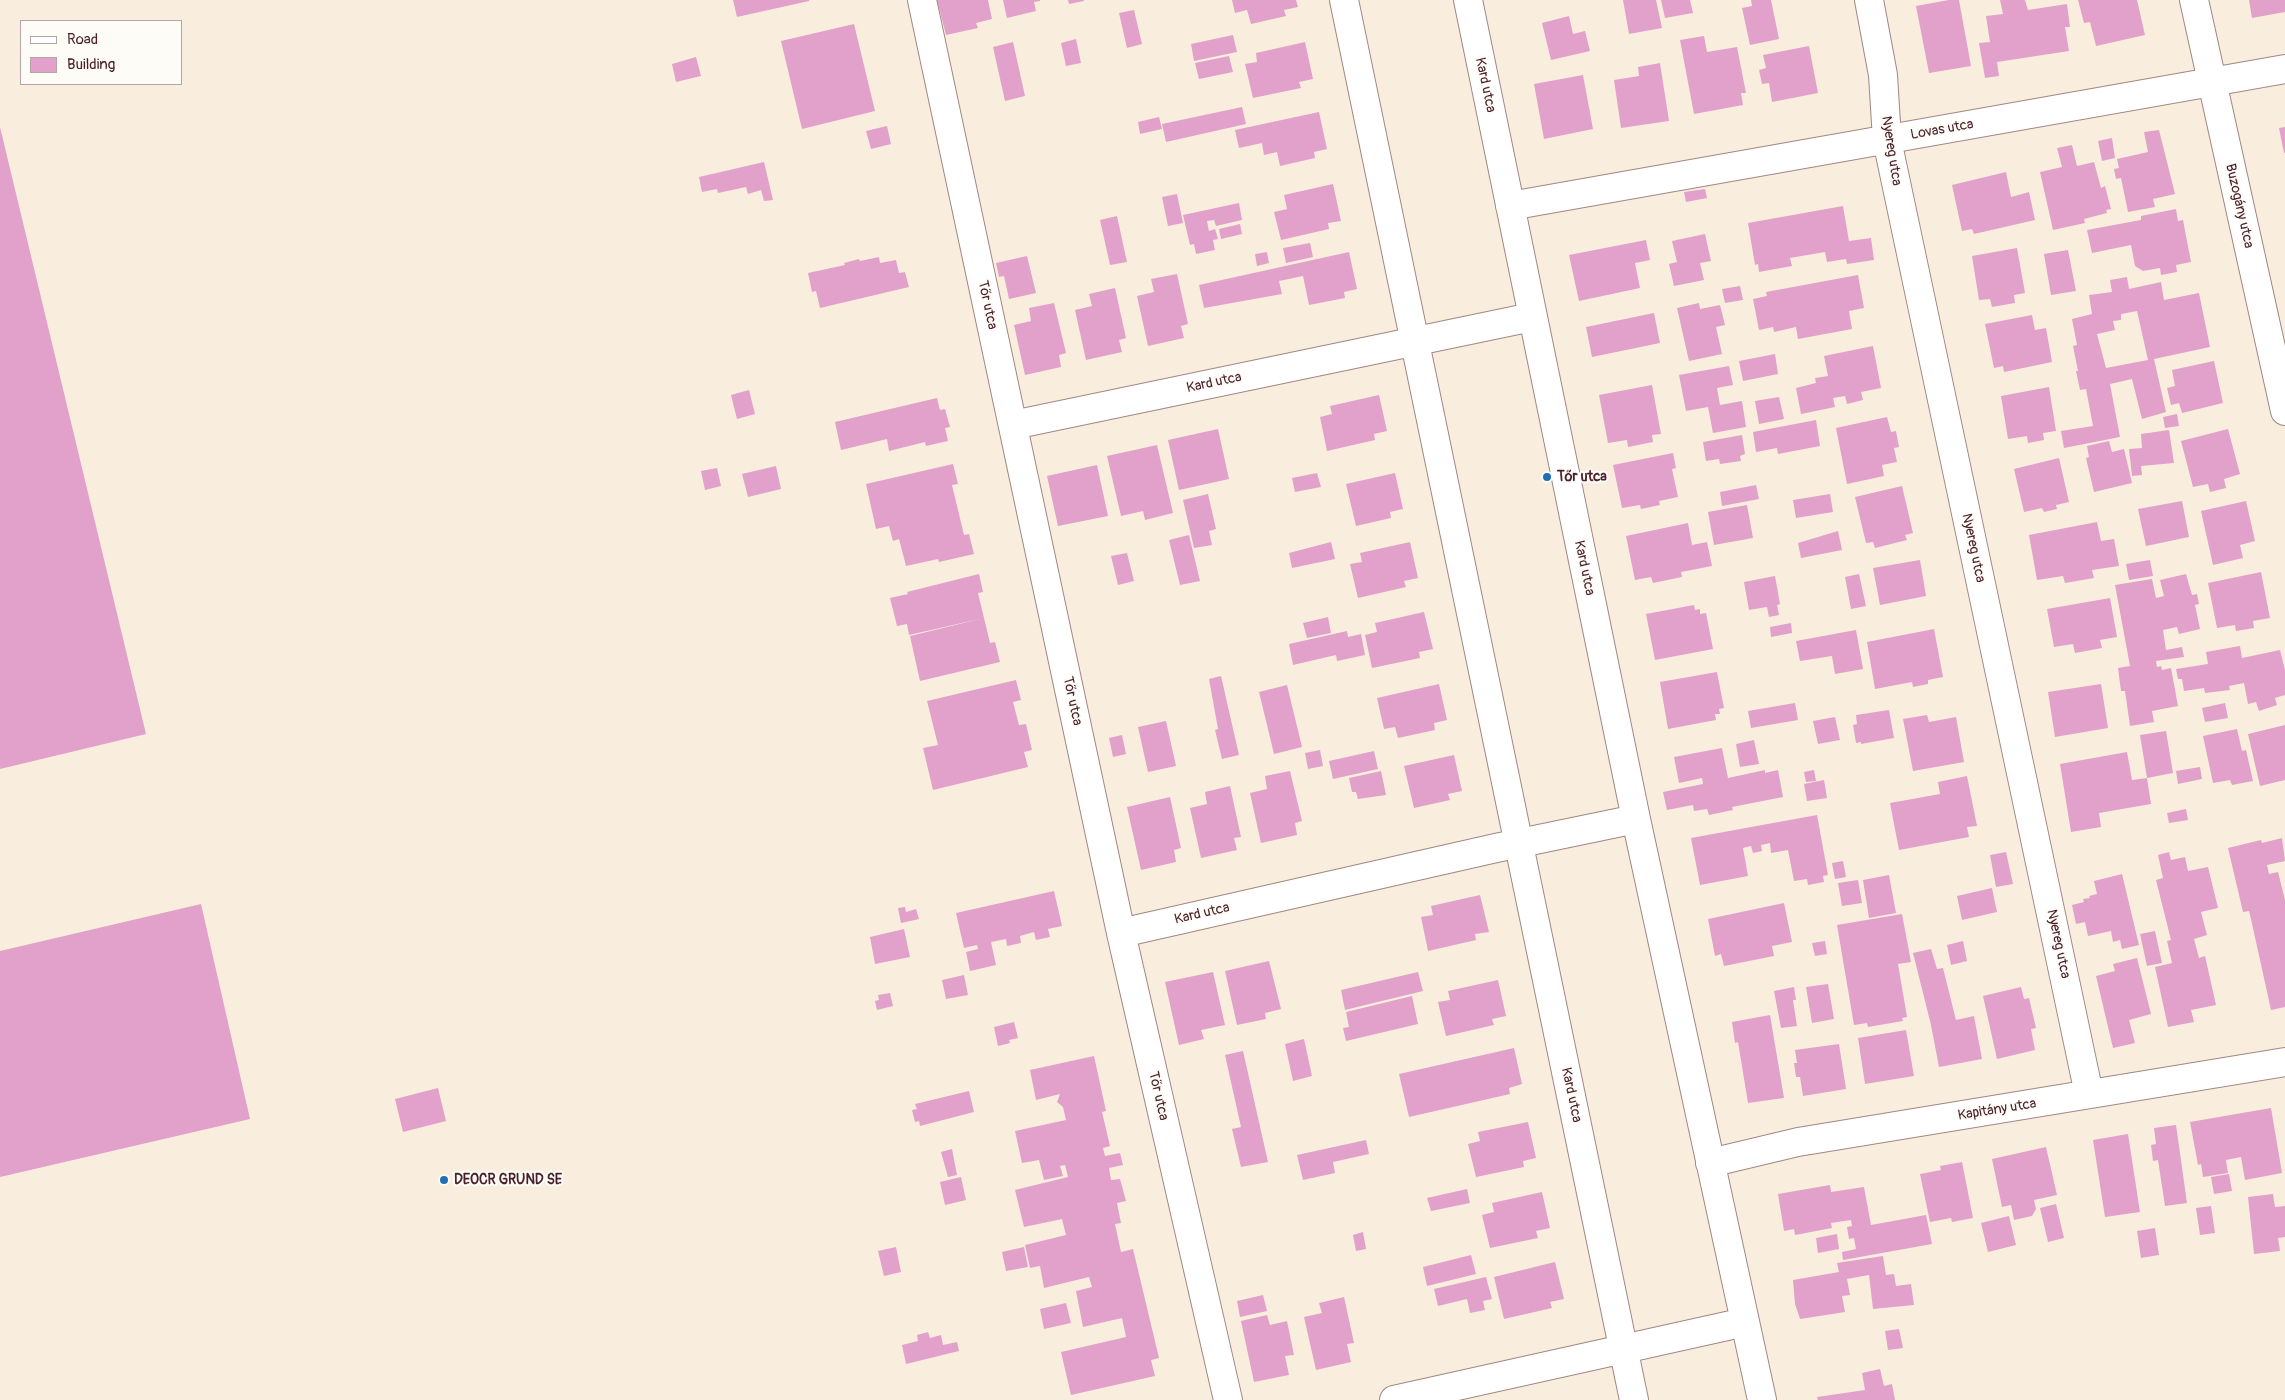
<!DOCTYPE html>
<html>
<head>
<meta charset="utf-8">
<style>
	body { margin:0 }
	#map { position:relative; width:2285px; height:1400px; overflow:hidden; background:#f9eede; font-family:Pangolin,sans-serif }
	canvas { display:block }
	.legend { position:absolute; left:20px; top:20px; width:162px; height:65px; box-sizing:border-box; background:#fdfcf7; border:1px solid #b5a4a5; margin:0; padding:6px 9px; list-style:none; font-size:15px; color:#4a1f2b }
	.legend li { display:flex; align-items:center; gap:10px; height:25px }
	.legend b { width:25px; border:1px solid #b5a4a5 }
</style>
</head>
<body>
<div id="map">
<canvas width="2285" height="1400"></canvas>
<ul class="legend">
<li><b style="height:6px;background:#fff"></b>Road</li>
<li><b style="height:14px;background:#e1a1ca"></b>Building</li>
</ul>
</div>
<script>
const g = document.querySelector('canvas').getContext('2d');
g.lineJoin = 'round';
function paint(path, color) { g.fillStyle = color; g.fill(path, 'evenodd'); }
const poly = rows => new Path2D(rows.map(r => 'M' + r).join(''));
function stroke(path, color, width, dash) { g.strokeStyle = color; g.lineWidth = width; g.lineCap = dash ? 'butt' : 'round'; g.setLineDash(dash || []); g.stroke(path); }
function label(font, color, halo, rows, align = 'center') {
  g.font = font + ' Pangolin,sans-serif'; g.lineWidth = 4; g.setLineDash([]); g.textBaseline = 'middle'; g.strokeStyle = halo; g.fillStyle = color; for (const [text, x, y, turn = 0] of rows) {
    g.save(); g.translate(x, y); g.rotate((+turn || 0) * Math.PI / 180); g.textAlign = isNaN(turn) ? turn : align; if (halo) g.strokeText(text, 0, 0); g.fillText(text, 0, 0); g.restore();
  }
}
const building = poly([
	[733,0,809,0,809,1,737,17],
	[937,0,988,0,992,19,976,23,978,28,946,35],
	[1003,0,1040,0,1040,1,1034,2,1036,11,1007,18],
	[1068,0,1084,0,1084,1,1069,4],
	[1232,0,1296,0,1298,7,1284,10,1286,16,1251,24,1247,10,1235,13],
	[1623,0,1656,0,1662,28,1629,34],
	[1661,0,1690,0,1693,13,1665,18],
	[1751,0,1771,0,1779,39,1750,45,1742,8,1752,6],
	[1949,0,1959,0,1971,66,1929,73,1916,6],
	[2000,0,2025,0,2028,10,2067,4,2070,27,2065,27,2069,51,1997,62,1999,76,1985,78,1979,43,1990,42,1986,16,2003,14],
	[2078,0,2137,0,2145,35,2096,46,2090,22,2084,23],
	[2249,0,2285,0,2285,12,2252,18],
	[1134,10,1142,44,1127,48,1119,13],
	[1569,16,1573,34,1585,31,1590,51,1551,60,1542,23],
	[854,24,875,111,802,129,781,41],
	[1233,35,1237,52,1194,61,1191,44],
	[1704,36,1707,52,1737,47,1746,93,1741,93,1743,105,1694,114,1680,40],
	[1076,39,1081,63,1066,66,1061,43],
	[1013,42,1025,96,1005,101,993,47],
	[1305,42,1313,79,1299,82,1301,88,1253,98,1245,64,1257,62,1256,53],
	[1809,46,1818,93,1772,102,1769,83,1762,84,1759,70,1766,68,1763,55],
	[1229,56,1233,72,1199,79,1195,63],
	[696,57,701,76,676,82,672,64],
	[1660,63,1669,121,1621,128,1614,80,1639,76,1638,67],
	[1583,75,1593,129,1544,139,1534,84],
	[1242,107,1246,124,1166,142,1162,124],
	[1319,112,1327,149,1314,152,1315,158,1280,166,1277,152,1264,155,1262,143,1239,148,1235,130],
	[1159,117,1162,129,1140,134,1138,122],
	[887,126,891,144,871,149,866,131],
	[0,127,146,734,0,769],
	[2285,127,2285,153,2284,153,2279,128],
	[2159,130,2175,194,2153,199,2155,207,2128,212,2121,178,2116,179,2114,169,2119,168,2117,159,2148,152,2144,132],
	[2112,138,2115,158,2102,161,2098,141],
	[2072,145,2077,166,2094,162,2101,188,2105,186,2111,209,2106,210,2107,213,2084,219,2085,223,2053,230,2040,172,2062,167,2057,148],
	[764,162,773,200,764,201,761,190,748,194,746,187,718,193,717,189,702,192,699,177],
	[2006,172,2011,197,2029,192,2035,220,1974,234,1972,229,1962,231,1952,185],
	[1333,184,1341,221,1328,223,1329,229,1281,240,1274,212,1287,209,1284,195],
	[1705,189,1707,198,1686,202,1684,192],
	[1177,194,1183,223,1168,226,1162,197],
	[1239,203,1242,220,1216,226,1214,220,1207,221,1209,231,1215,229,1218,239,1213,240,1215,250,1196,254,1194,244,1190,245,1183,215],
	[1843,206,1849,241,1871,238,1874,260,1847,264,1846,259,1827,262,1825,252,1790,258,1792,266,1759,272,1758,264,1755,265,1748,223],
	[2176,209,2178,221,2183,220,2191,262,2176,265,2177,272,2161,275,2160,268,2143,271,2135,266,2131,245,2092,253,2087,230,2141,220,2141,216],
	[1117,216,1127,262,1110,265,1100,220],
	[1240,224,1242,234,1221,239,1219,229],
	[1705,234,1711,261,1700,263,1704,280,1674,286,1669,264,1677,262,1672,241],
	[1646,240,1650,260,1635,263,1640,288,1579,301,1569,255],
	[1310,243,1313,257,1286,263,1283,248],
	[2017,248,2025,293,2014,295,2015,303,1992,307,1990,299,1979,300,1972,256],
	[2068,250,2076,291,2051,295,2044,254],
	[1267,252,1269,263,1257,266,1255,254],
	[1349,252,1357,289,1344,292,1345,298,1309,305,1303,276,1279,281,1282,294,1204,308,1199,285],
	[1027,256,1036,293,1009,299,1004,276,999,277,996,263],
	[879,257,880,263,896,260,899,273,905,272,909,287,820,308,816,291,812,292,808,273,845,265,844,263,859,259,860,261],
	[1177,274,1188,324,1181,326,1184,338,1148,346,1137,296,1154,292,1151,279],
	[1858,275,1864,308,1849,311,1852,329,1798,339,1796,327,1774,332,1773,327,1759,330,1753,299,1767,296,1766,292],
	[2127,277,2129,289,2161,282,2164,300,2199,293,2210,347,2154,359,2166,412,2142,419,2132,379,2110,384,2120,437,2064,448,2061,431,2093,426,2086,389,2080,390,2076,371,2078,371,2073,346,2077,345,2072,319,2092,314,2089,295,2112,292,2110,280],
	[2137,311,2148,360,2106,368,2097,334,2115,330,2113,321,2121,320,2121,314],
	[1740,286,1743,300,1725,303,1722,289],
	[1115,288,1126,338,1119,340,1122,352,1086,360,1075,310,1092,306,1089,294],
	[1054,303,1066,353,1059,355,1061,367,1025,375,1014,325,1031,321,1029,308],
	[1699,303,1700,309,1720,305,1725,325,1716,327,1722,354,1689,361,1677,308],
	[1654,313,1660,343,1592,357,1586,327],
	[2032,315,2035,330,2046,328,2052,362,2004,372,2003,366,1994,368,1985,324],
	[1873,346,1881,388,1861,392,1863,400,1847,404,1845,396,1833,398,1835,407,1801,414,1796,388,1816,383,1815,378,1828,376,1824,356],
	[1775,354,1778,374,1743,381,1739,361],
	[2214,361,2223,403,2182,413,2179,403,2171,405,2167,388,2175,386,2172,370],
	[1729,366,1733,385,1717,388,1720,405,1742,401,1746,427,1713,433,1708,407,1686,411,1679,375],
	[1652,385,1661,434,1652,435,1653,442,1628,447,1627,440,1608,443,1599,395],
	[2049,387,2056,431,2043,433,2044,440,2028,443,2027,436,2008,439,2001,396],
	[749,390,755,414,737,419,731,395],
	[1379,395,1387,431,1374,434,1375,440,1327,451,1320,417,1332,414,1330,406],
	[1779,397,1784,419,1759,424,1755,401],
	[937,398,940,410,945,409,950,427,945,428,948,441,926,446,925,442,889,451,887,439,841,450,835,422],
	[2177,414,2179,426,2165,428,2163,417],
	[1887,417,1891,432,1896,431,1899,447,1894,448,1897,462,1882,465,1884,476,1847,484,1836,428],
	[1816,420,1820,446,1778,454,1777,448,1756,452,1753,432],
	[1218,429,1229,479,1179,490,1168,440],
	[2228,429,2240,474,2224,479,2226,488,2210,492,2208,484,2193,487,2181,441],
	[2169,430,2174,463,2141,466,2142,475,2132,476,2129,449,2142,448,2141,434],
	[1742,435,1745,454,1740,456,1741,461,1720,464,1719,459,1706,461,1703,442],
	[2109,441,2112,452,2124,449,2132,483,2094,492,2086,458,2089,457,2087,446],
	[1157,445,1173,513,1145,520,1143,511,1121,516,1107,456],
	[1673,453,1676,468,1672,469,1678,497,1659,501,1660,505,1641,509,1640,505,1622,508,1613,465],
	[2059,458,2069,502,2056,505,2057,509,2044,512,2042,508,2024,512,2014,469],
	[953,464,958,484,952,485,964,535,969,534,974,554,939,562,938,559,906,566,899,539,893,541,889,526,876,529,866,484],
	[1097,465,1108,516,1058,526,1047,476],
	[776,466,781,489,748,497,742,474],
	[717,468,721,486,705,490,701,471],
	[1317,473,1321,487,1295,492,1292,478],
	[1395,473,1403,509,1390,512,1391,518,1356,526,1346,484],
	[1756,485,1759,499,1722,506,1720,492],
	[1902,486,1913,533,1905,535,1907,540,1875,548,1873,542,1866,543,1855,497],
	[1208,494,1216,529,1209,531,1212,545,1194,548,1183,500],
	[1830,494,1833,512,1796,518,1793,500],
	[2182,501,2189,537,2146,546,2138,509],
	[2246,501,2255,541,2240,545,2243,558,2213,565,2201,511],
	[1747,505,1753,538,1714,545,1708,512],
	[2097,522,2101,541,2114,539,2119,566,2092,570,2094,578,2065,583,2063,576,2037,580,2029,535],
	[1688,523,1692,545,1707,542,1712,566,1681,572,1682,577,1653,583,1651,577,1635,580,1626,536],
	[1838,531,1842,550,1801,558,1798,543],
	[1189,535,1200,581,1180,585,1169,540],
	[1331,542,1335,559,1292,568,1289,553],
	[1410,542,1418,578,1404,581,1406,587,1358,598,1350,564,1362,562,1360,553],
	[1127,553,1134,581,1118,585,1111,556],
	[1920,560,1926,596,1880,605,1873,568],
	[2150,560,2153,576,2129,580,2126,564],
	[2261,572,2270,618,2253,621,2254,628,2236,631,2235,625,2217,628,2208,583],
	[979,574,983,592,978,593,984,618,909,635,907,624,897,626,890,598,908,594,907,592],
	[1859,574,1866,606,1851,609,1845,577],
	[2186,574,2192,595,2197,594,2199,604,2195,605,2200,629,2179,634,2177,627,2163,630,2166,650,2182,647,2184,657,2156,661,2157,667,2161,666,2162,670,2171,668,2178,706,2152,711,2154,722,2130,726,2125,691,2121,691,2118,668,2130,666,2115,585,2152,579,2156,598,2164,596,2160,580],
	[1775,576,1780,604,1777,605,1779,615,1769,617,1767,607,1749,610,1744,582],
	[2110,598,2117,637,2100,640,2102,648,2075,653,2073,644,2054,647,2047,609],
	[1694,605,1695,610,1700,609,1700,614,1706,613,1713,649,1655,660,1646,614],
	[1424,612,1433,649,1419,652,1420,658,1372,668,1365,635,1377,632,1375,623],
	[1328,617,1331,633,1307,638,1303,623],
	[984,618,990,643,995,642,1000,662,920,681,910,636],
	[1791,623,1792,633,1771,637,1770,627],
	[1934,629,1943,677,1928,680,1928,684,1913,687,1912,682,1875,689,1867,642],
	[1856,630,1863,669,1835,674,1832,656,1800,661,1796,641],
	[1347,631,1348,637,1361,634,1365,655,1337,661,1336,655,1293,665,1289,644],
	[2240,646,2242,658,2280,650,2285,670,2285,695,2275,698,2277,705,2259,711,2256,702,2248,704,2244,683,2229,686,2230,690,2205,693,2204,688,2184,691,2182,679,2178,679,2176,669,2208,664,2206,652],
	[1717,672,1724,708,1719,709,1720,714,1715,714,1716,720,1668,729,1660,682],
	[1221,676,1239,755,1222,759,1215,730,1218,729,1209,679],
	[1016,680,1021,700,1013,702,1019,725,1026,724,1032,750,1024,752,1028,767,933,790,923,748,938,745,927,701],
	[1439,684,1447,720,1434,723,1435,730,1398,738,1395,727,1384,729,1377,698],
	[2101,684,2108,728,2055,737,2048,692],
	[1287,685,1302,747,1274,754,1259,692],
	[1795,703,1798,720,1751,728,1748,711],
	[2225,703,2228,718,2205,722,2202,708],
	[1889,710,1894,738,1861,744,1861,742,1856,743,1853,725,1857,724,1856,715],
	[1927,715,1929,722,1956,717,1964,762,1913,771,1903,719],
	[1835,717,1840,740,1818,744,1813,721],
	[1166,721,1176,766,1148,772,1138,727],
	[2285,725,2285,780,2260,786,2248,734],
	[2237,729,2242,751,2246,750,2253,781,2232,785,2230,780,2213,783,2203,736],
	[2166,731,2173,773,2147,778,2140,735],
	[1122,735,1126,754,1113,757,1109,738],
	[1754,740,1759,764,1740,767,1736,744],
	[1722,748,1728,778,1765,770,1765,773,1778,770,1783,797,1732,807,1733,810,1709,815,1707,809,1694,811,1693,805,1667,810,1663,792,1703,784,1702,778,1679,783,1674,757],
	[1320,750,1323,766,1308,769,1305,753],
	[1374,751,1378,769,1333,779,1329,761],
	[2127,752,2132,780,2147,778,2151,804,2099,813,2101,827,2071,832,2060,764],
	[1454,755,1462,791,1448,794,1450,800,1414,808,1404,766],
	[2200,767,2202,779,2178,784,2176,771],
	[1814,770,1816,781,1806,782,1804,772],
	[1290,771,1302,821,1295,823,1297,835,1261,843,1250,793,1267,789,1265,776],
	[1381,771,1386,795,1358,799,1356,792,1352,792,1349,778],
	[1967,776,1977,826,1967,827,1969,837,1899,850,1890,803,1940,794,1938,782],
	[1824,780,1827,798,1807,801,1804,784],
	[1230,786,1241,837,1234,838,1237,850,1201,858,1190,808,1207,804,1205,792],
	[1170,797,1181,848,1174,850,1176,862,1141,870,1127,807],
	[2186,809,2188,820,2169,823,2167,813],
	[1817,815,1828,875,1823,876,1824,882,1808,885,1807,879,1794,881,1788,850,1771,853,1770,843,1761,845,1762,851,1753,853,1751,846,1743,848,1748,876,1700,885,1691,838],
	[2282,838,2285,861,2267,865,2269,874,2278,872,2285,900,2285,1007,2271,1010,2251,919,2249,911,2243,912,2228,848,2261,840,2262,843],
	[2006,852,2013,884,1996,887,1990,855],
	[2169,852,2171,860,2185,857,2188,871,2208,867,2218,908,2201,912,2207,935,2194,939,2199,958,2205,956,2216,1005,2191,1010,2194,1022,2168,1027,2155,967,2172,963,2167,941,2171,940,2156,880,2163,878,2158,855],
	[1843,861,1846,877,1835,879,1832,863],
	[2122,874,2139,945,2122,949,2120,940,2113,942,2111,931,2088,936,2085,922,2076,924,2072,905,2084,902,2083,899,2090,898,2089,896,2097,894,2094,881],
	[1889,875,1896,913,1869,918,1863,880],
	[1858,880,1862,903,1842,906,1838,883],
	[1992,888,1997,912,1962,920,1957,896],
	[1054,891,1062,926,1048,929,1050,937,1036,940,1034,932,1020,936,1021,943,1007,946,1006,939,991,942,996,965,970,971,966,952,978,949,977,945,964,948,956,913],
	[1480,895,1489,932,1475,934,1476,940,1428,951,1421,917,1433,915,1431,906],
	[1784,903,1792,942,1772,946,1774,956,1724,966,1721,954,1715,956,1708,919],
	[201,904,250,1119,0,1177,0,951],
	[905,907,906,912,916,909,919,919,901,923,898,908],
	[1902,914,1911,962,1898,964,1907,1017,1902,1018,1903,1021,1868,1027,1867,1023,1854,1025,1837,925],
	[904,929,910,957,875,964,870,937],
	[2155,931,2162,963,2147,966,2140,934],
	[1825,941,1827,954,1815,956,1812,943],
	[1963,941,1967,961,1951,965,1947,945],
	[1931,949,1937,969,1943,968,1956,1020,1974,1016,1982,1059,1939,1067,1931,1025,1913,953],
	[2137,958,2151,1014,2129,1020,2135,1043,2113,1048,2096,976,2115,971,2113,964],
	[1269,961,1281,1009,1265,1013,1266,1019,1237,1025,1225,971],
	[1213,972,1225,1025,1201,1030,1204,1039,1179,1045,1165,982],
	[1418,972,1423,991,1345,1010,1341,990],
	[964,975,968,995,946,999,942,980],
	[1498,980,1506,1016,1492,1019,1494,1025,1446,1036,1438,1002,1450,1000,1448,991],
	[1828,984,1834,1019,1812,1023,1806,987],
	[1794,987,1796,1000,1793,1000,1797,1026,1781,1028,1774,991],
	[2021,987,2024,999,2029,998,2036,1028,2031,1029,2035,1050,1997,1059,1983,996],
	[890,993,893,1006,877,1010,875,1001,879,1000,878,995],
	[1412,996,1418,1024,1346,1041,1343,1028,1349,1027,1346,1012],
	[1770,1015,1784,1098,1748,1103,1738,1042,1735,1043,1732,1022],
	[1014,1022,1018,1038,1009,1040,1010,1043,998,1046,994,1027],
	[1906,1030,1914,1076,1865,1084,1858,1038],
	[1304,1039,1312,1076,1293,1081,1285,1044],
	[1839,1044,1846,1089,1803,1096,1800,1077,1796,1077,1794,1063,1797,1063,1795,1050],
	[1514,1048,1522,1084,1509,1088,1510,1094,1409,1117,1399,1074],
	[1243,1051,1268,1162,1241,1167,1232,1129,1241,1127,1225,1055],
	[1094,1056,1106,1111,1102,1112,1110,1146,1103,1148,1105,1156,1120,1153,1123,1165,1109,1168,1111,1180,1120,1179,1126,1201,1117,1203,1121,1223,1115,1224,1121,1252,1133,1249,1159,1358,1151,1360,1155,1376,1071,1395,1061,1352,1126,1337,1122,1318,1083,1327,1076,1291,1092,1287,1089,1277,1044,1288,1040,1266,1030,1268,1025,1245,1066,1235,1062,1219,1024,1227,1015,1190,1068,1177,1065,1165,1060,1166,1063,1176,1044,1180,1039,1160,1022,1163,1015,1131,1066,1120,1063,1107,1057,1102,1060,1094,1036,1100,1030,1070],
	[438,1088,446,1121,403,1132,395,1099],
	[969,1091,974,1112,920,1126,919,1121,915,1122,912,1110,917,1109,915,1104],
	[2271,1108,2282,1173,2245,1180,2241,1157,2226,1160,2228,1173,2203,1177,2201,1164,2198,1165,2190,1122],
	[1528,1122,1536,1158,1523,1161,1524,1167,1476,1177,1468,1144,1480,1141,1478,1132],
	[2176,1125,2187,1203,2165,1206,2158,1160,2153,1161,2151,1145,2156,1144,2154,1128],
	[2128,1134,2140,1212,2105,1217,2093,1140],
	[1366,1140,1369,1154,1333,1162,1335,1173,1303,1180,1297,1155],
	[2046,1147,2057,1195,2034,1200,2036,1209,2032,1216,2014,1220,2011,1205,2002,1207,1992,1159],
	[952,1149,957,1175,948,1177,941,1152],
	[1962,1162,1973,1218,1952,1222,1951,1218,1930,1222,1920,1174,1941,1170,1940,1166],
	[2229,1174,2232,1191,2214,1194,2211,1177],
	[961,1177,966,1200,945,1205,940,1182],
	[1830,1185,1831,1192,1864,1187,1871,1225,1926,1215,1932,1244,1843,1260,1842,1252,1856,1249,1854,1238,1849,1239,1847,1227,1852,1226,1851,1220,1831,1223,1832,1228,1795,1235,1794,1229,1784,1231,1778,1194],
	[1467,1189,1470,1203,1431,1211,1427,1198],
	[1542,1192,1550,1228,1536,1231,1538,1238,1490,1248,1482,1215,1494,1212,1492,1203],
	[2273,1194,2275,1207,2285,1206,2285,1237,2278,1238,2280,1251,2254,1254,2248,1197],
	[2056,1204,2064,1238,2048,1242,2040,1208],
	[2211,1206,2215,1233,2200,1235,2196,1208],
	[2009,1216,2016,1245,1988,1252,1981,1223],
	[2155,1228,2159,1255,2141,1258,2137,1231],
	[1363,1232,1366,1249,1356,1251,1353,1235],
	[1837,1234,1839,1249,1818,1253,1816,1238],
	[896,1247,901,1272,884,1276,878,1251],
	[1024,1247,1028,1267,1006,1271,1002,1252],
	[1471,1255,1476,1274,1427,1286,1423,1267],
	[1883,1256,1886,1275,1894,1274,1896,1286,1911,1284,1914,1305,1873,1309,1869,1275,1847,1279,1850,1295,1842,1296,1845,1312,1800,1319,1795,1304,1793,1280,1839,1272,1837,1263],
	[1555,1262,1564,1299,1550,1302,1552,1308,1504,1319,1494,1277],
	[1486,1277,1492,1299,1483,1301,1485,1310,1470,1313,1467,1299,1438,1306,1434,1289],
	[1263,1295,1267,1311,1240,1317,1237,1301],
	[1344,1297,1354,1343,1347,1344,1351,1362,1316,1370,1304,1317,1322,1313,1319,1303],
	[1066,1303,1071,1323,1044,1329,1040,1309],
	[1267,1315,1270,1325,1287,1321,1294,1355,1285,1356,1289,1375,1254,1382,1241,1321],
	[1899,1329,1903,1348,1888,1350,1885,1331],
	[928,1332,930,1338,941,1335,943,1345,957,1342,959,1351,906,1364,902,1345,918,1341,917,1335],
	[1880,1369,1884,1386,1892,1384,1895,1400,1818,1400,1817,1397,1865,1390,1862,1373]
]);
const street = poly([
	[922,0,1121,933,1228,1400],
	[1344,0,1634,1400],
	[1468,0,1636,819,1762,1400],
	[1869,0,1883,75,1887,140,2089,1094],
	[2194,0,2285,411],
	[1510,206,2285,69],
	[1013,425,1532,317],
	[1121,933,1496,848,1636,819],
	[1710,1163,1798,1142,2285,1062],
	[1394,1400,1745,1322]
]);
const markers = [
	[1547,477,5,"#1f6fb2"],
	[444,1180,5,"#1f6fb2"]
];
const streetNames = [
	["Kard utca",1485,85,78],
	["Lovas utca",1942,130,-10],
	["Nyereg utca",1891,151,81],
	["Buzogány utca",2239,206,77],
	["Tőr utca",987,305,78],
	["Kard utca",1214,383,-12],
	["Nyereg utca",1973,548,78],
	["Kard utca",1584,568,78],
	["Tőr utca",1072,701,78],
	["Kard utca",1202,914,-13],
	["Nyereg utca",2058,944,78],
	["Kard utca",1571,1095,78],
	["Tőr utca",1158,1096,77],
	["Kapitány utca",1997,1110,-9]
];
const poiNames = [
	["Tőr utca",1557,477],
	["DEOCR GRUND SE",454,1180]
];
paint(building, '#e1a1ca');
stroke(street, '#a28684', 30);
stroke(street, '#fff', 28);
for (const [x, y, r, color] of markers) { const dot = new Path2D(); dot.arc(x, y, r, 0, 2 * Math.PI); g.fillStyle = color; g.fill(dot); stroke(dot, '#fdfcf7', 2); }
label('14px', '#4a1f2b', '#fdfcf7', streetNames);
label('bold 14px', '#4a1f2b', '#fdfcf7', poiNames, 'left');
</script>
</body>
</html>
